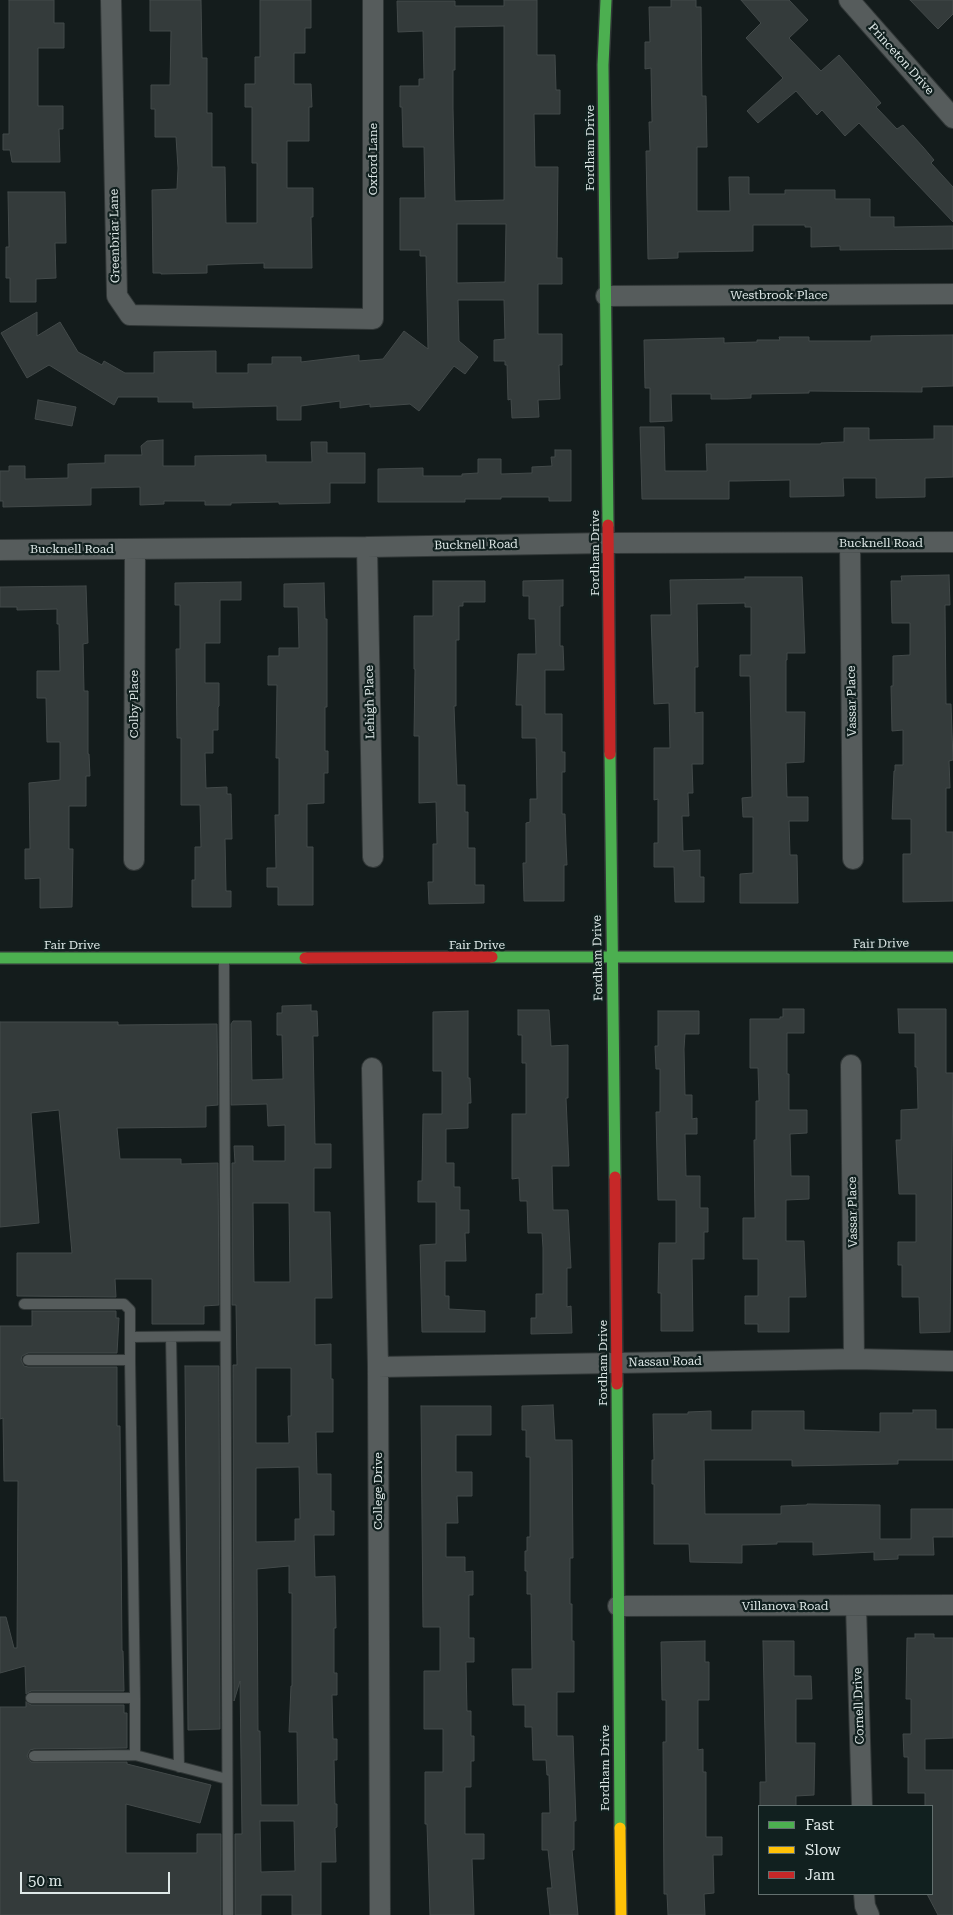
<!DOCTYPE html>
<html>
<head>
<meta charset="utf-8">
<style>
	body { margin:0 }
	#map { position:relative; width:953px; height:1915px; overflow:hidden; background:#141c1c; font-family:"Roboto Serif",serif }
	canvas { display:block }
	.legend { position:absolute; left:758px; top:1805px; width:175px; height:90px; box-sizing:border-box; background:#11201f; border:1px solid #63706f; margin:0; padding:6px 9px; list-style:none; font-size:15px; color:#dfe9e8 }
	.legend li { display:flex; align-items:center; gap:10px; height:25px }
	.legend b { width:25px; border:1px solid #63706f }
	.scale { position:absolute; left:20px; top:1872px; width:150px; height:22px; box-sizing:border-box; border:2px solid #dfe9e8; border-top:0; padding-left:6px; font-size:15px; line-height:18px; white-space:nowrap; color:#dfe9e8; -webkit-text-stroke:4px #11201f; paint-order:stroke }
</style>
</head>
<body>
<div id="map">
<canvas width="953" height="1915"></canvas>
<ul class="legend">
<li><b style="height:6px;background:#4caf50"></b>Fast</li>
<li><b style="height:6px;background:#ffc107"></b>Slow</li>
<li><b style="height:6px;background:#c62828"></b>Jam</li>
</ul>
<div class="scale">50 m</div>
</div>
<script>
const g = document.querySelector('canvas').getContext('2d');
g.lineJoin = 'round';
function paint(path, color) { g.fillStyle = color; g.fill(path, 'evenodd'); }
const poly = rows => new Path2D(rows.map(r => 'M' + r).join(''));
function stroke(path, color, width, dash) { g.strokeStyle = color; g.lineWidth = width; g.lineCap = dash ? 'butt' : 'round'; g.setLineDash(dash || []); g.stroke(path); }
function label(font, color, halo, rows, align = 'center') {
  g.font = font + ' "Roboto Serif",serif'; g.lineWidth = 4.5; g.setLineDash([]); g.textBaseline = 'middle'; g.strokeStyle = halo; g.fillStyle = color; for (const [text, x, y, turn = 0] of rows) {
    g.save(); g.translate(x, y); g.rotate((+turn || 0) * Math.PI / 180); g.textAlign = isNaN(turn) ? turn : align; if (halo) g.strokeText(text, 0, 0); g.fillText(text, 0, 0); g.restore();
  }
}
const building = poly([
	[9,0,54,0,54,23,64,23,64,48,38,48,38,106,63,106,63,129,59,129,60,162,12,162,10,150,3,150,3,134,9,134,9,0],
	[150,0,201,0,202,58,207,58,207,113,212,113,212,167,225,167,226,223,257,223,257,163,252,163,252,107,245,107,245,84,255,84,255,57,260,57,260,0,311,0,311,28,305,28,305,53,294,53,294,84,311,84,312,107,309,107,309,141,287,141,287,188,313,188,313,217,311,217,312,268,264,268,264,263,229,264,207,265,207,273,161,274,161,273,153,273,152,190,177,189,178,168,176,137,155,137,155,109,151,109,151,85,170,85,171,31,150,31,150,0],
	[504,0,537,0,537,55,555,55,556,90,560,90,560,114,534,114,535,167,558,167,557,258,562,258,562,284,538,284,538,334,562,334,562,365,559,365,560,399,538,400,539,417,512,418,511,399,508,400,507,365,505,365,505,361,494,361,494,340,505,339,504,300,458,300,459,341,478,357,465,374,454,366,419,411,410,404,370,407,370,404,340,408,340,401,301,406,301,420,277,420,277,406,193,408,193,402,158,402,158,397,118,397,114,405,49,365,27,378,1,333,37,312,37,336,60,322,78,352,102,365,104,361,125,373,154,373,154,352,216,351,216,373,248,373,248,364,272,364,272,357,301,357,301,362,359,355,359,361,383,359,404,331,428,349,426,256,420,256,420,250,400,250,400,198,425,198,424,147,403,147,402,107,400,107,400,86,419,86,419,79,424,79,423,31,398,32,397,1,455,1,455,6,504,6,504,0],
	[504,26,504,200,455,201,453,108,453,70,455,70,455,27,504,26],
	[457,224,506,224,505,282,457,283,457,224],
	[671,0,696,0,696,7,701,7,702,96,706,96,707,147,697,147,697,211,730,211,729,177,749,177,749,194,785,194,785,190,835,190,835,199,870,199,870,217,894,217,894,227,953,226,953,249,840,250,840,246,811,247,811,227,805,227,805,225,753,225,753,251,678,252,678,258,648,259,646,151,650,151,649,122,652,122,651,68,645,69,645,42,650,42,649,7,671,7,671,0],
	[741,0,789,0,808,20,789,38,821,71,839,55,881,103,876,107,897,129,903,125,923,147,934,160,931,163,953,187,953,222,859,123,845,136,822,110,817,115,796,91,758,123,747,111,783,78,746,38,761,23,741,0],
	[910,0,953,0,953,14,938,29,910,0],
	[8,192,65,192,66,243,55,243,56,278,36,279,36,302,10,302,10,278,6,278,6,247,9,247,8,192],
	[953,335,953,386,922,387,922,392,809,391,809,393,751,394,751,398,728,399,711,399,711,394,671,394,672,421,650,422,650,388,645,388,644,340,724,338,724,343,757,342,757,340,780,340,779,337,809,337,809,341,871,341,871,336,953,335],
	[38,400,76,407,72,426,35,419,38,400],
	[934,426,953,426,953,477,925,478,925,497,876,498,876,478,843,478,844,496,790,497,790,480,737,481,729,481,729,499,642,499,640,427,664,427,665,471,707,471,706,444,821,444,821,443,844,442,844,428,869,428,869,440,934,439,934,426],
	[163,440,163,466,195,466,195,456,266,455,266,462,312,462,311,442,327,442,327,453,365,453,365,483,330,483,330,503,279,504,279,502,231,503,231,505,205,505,205,501,164,501,164,504,140,505,140,487,91,488,91,505,3,507,3,501,0,501,0,471,9,471,9,466,25,466,25,479,68,478,68,464,105,463,105,455,142,455,141,446,147,441,163,440],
	[555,450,571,450,571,501,549,501,549,497,501,497,501,499,465,499,465,502,378,502,378,469,423,468,423,476,462,476,462,474,478,473,478,459,501,459,501,474,532,473,532,467,552,466,551,457,555,457,555,450],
	[949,575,950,605,945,605,946,704,951,704,953,760,949,761,950,788,946,788,946,832,953,832,953,901,903,902,903,854,911,854,911,819,892,819,894,771,895,771,895,765,903,765,903,730,892,731,891,686,893,686,893,656,910,655,910,623,892,623,891,581,902,581,901,576,949,575],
	[745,577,802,577,805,653,787,653,787,660,786,660,786,712,805,712,804,762,786,763,787,797,808,797,808,821,789,821,790,855,797,855,798,903,740,903,740,874,753,873,753,817,743,817,742,798,752,797,750,676,740,676,740,655,751,655,751,607,745,607,745,603,697,604,698,667,695,667,695,713,703,712,703,764,692,764,693,793,688,793,689,816,682,816,683,851,700,850,700,877,704,877,704,902,675,902,674,867,654,867,654,843,658,843,658,799,654,800,654,748,670,748,669,703,654,704,651,615,671,615,670,580,745,579,745,577],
	[563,580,563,606,560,606,560,646,563,646,564,670,545,670,545,714,562,714,562,752,565,752,565,772,562,772,562,814,565,814,566,844,567,865,564,865,564,901,524,901,523,863,526,863,526,823,530,822,530,799,537,799,536,738,522,738,522,705,516,705,518,654,536,654,535,619,529,619,529,596,523,596,523,581,563,580],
	[433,581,485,581,485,602,463,602,463,606,459,606,459,640,456,640,456,706,454,706,457,785,465,785,465,812,468,812,468,848,475,848,475,885,484,885,484,903,429,904,428,882,433,882,433,844,437,844,436,802,419,803,419,736,414,736,415,669,414,669,414,616,433,616,433,581],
	[241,582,241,600,220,600,220,643,205,643,205,683,219,683,219,706,218,707,218,730,213,730,213,753,205,753,206,788,227,787,227,794,231,794,232,839,225,839,226,891,231,891,231,907,192,907,192,880,195,880,195,847,201,847,200,805,181,805,181,738,177,738,176,649,180,649,180,605,175,605,175,583,241,582],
	[324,583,325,619,327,619,327,707,325,707,325,751,328,751,328,773,324,773,324,803,307,804,307,847,313,847,313,905,278,905,278,887,267,887,267,868,276,868,275,815,279,815,279,758,276,758,277,685,268,685,268,656,279,656,279,648,299,648,298,607,284,607,284,584,324,583],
	[86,586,88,643,83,644,84,691,88,691,88,754,89,754,90,776,86,776,86,806,69,806,69,849,73,849,72,907,40,908,40,878,25,879,25,849,30,849,29,783,60,780,60,742,47,742,46,698,37,698,37,671,60,671,59,624,57,624,57,609,17,610,17,607,0,607,0,587,86,586],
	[311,1005,311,1011,317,1011,318,1036,313,1036,315,1144,331,1144,331,1168,314,1168,314,1212,330,1212,332,1298,315,1298,315,1345,331,1344,331,1379,333,1379,333,1432,316,1432,317,1474,331,1474,331,1511,334,1511,334,1535,314,1535,315,1577,335,1576,336,1628,334,1628,334,1673,337,1673,337,1695,332,1695,333,1739,337,1739,337,1760,334,1760,335,1804,337,1804,337,1827,335,1828,336,1862,321,1862,321,1915,292,1915,292,1895,261,1895,261,1915,235,1915,235,1834,242,1834,240,1681,234,1701,233,1365,237,1365,236,1305,232,1305,232,1163,235,1163,234,1146,253,1146,253,1161,285,1161,285,1125,268,1126,267,1104,231,1105,231,1024,233,1021,251,1021,252,1080,283,1079,282,1035,277,1035,277,1013,282,1013,282,1006,311,1005],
	[253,1203,289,1203,290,1282,254,1282,253,1203],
	[256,1368,291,1368,291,1416,288,1416,289,1443,256,1443,256,1368],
	[299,1467,300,1519,295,1519,295,1541,256,1542,256,1468,299,1467],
	[289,1566,289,1593,292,1593,292,1686,291,1686,289,1732,297,1732,298,1805,261,1805,260,1731,258,1731,257,1569,289,1566],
	[260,1821,294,1821,295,1871,261,1872,260,1821],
	[783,1009,804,1009,804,1033,787,1033,787,1074,789,1074,789,1110,807,1110,807,1133,790,1134,791,1176,809,1176,809,1199,786,1200,786,1241,804,1241,806,1297,789,1297,789,1332,758,1332,758,1324,745,1324,745,1296,758,1296,758,1259,743,1259,743,1218,755,1218,754,1140,756,1140,756,1101,759,1101,758,1068,750,1068,750,1019,780,1019,780,1017,783,1017,783,1009],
	[898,1009,946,1009,946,1073,953,1073,950,1332,920,1333,919,1297,902,1297,902,1265,898,1265,898,1242,916,1242,916,1194,899,1194,896,1140,901,1140,901,1110,918,1109,917,1067,915,1067,915,1033,899,1033,898,1009],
	[518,1010,549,1010,551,1046,568,1045,568,1098,566,1098,569,1166,552,1166,553,1210,568,1210,571,1268,567,1268,567,1307,571,1306,572,1333,531,1334,531,1318,536,1318,536,1294,543,1294,543,1248,542,1233,528,1233,527,1201,520,1201,519,1178,512,1179,512,1114,526,1114,526,1063,522,1063,522,1035,518,1035,518,1010],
	[468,1011,468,1078,470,1078,471,1103,468,1103,468,1128,446,1129,446,1163,454,1163,454,1187,460,1187,460,1210,469,1210,469,1233,465,1233,466,1261,445,1261,445,1296,449,1296,449,1309,485,1311,485,1332,422,1332,420,1245,436,1244,436,1202,418,1202,418,1181,422,1181,423,1114,442,1114,442,1071,433,1071,433,1012,468,1011],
	[658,1011,699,1011,699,1034,685,1034,684,1049,685,1095,692,1095,692,1119,697,1118,697,1134,685,1134,686,1176,700,1176,700,1208,708,1208,708,1232,704,1232,704,1259,692,1259,693,1331,661,1331,661,1293,658,1293,659,1243,676,1243,676,1200,658,1200,656,1112,660,1112,660,1069,656,1069,655,1046,658,1046,658,1011],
	[0,1022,118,1022,118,1025,217,1024,218,1105,206,1106,206,1127,117,1128,120,1159,181,1159,181,1164,218,1163,219,1305,204,1306,204,1324,152,1324,152,1279,115,1279,116,1297,17,1296,17,1253,72,1253,59,1110,31,1113,39,1223,0,1227,0,1022],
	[32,1311,116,1311,116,1318,119,1318,117,1353,28,1353,22,1356,21,1360,24,1366,28,1367,117,1367,117,1426,120,1426,122,1651,123,1651,124,1691,31,1691,26,1694,25,1666,0,1673,0,1617,6,1617,14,1648,17,1648,18,1481,4,1481,3,1418,0,1419,0,1326,32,1326,32,1311],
	[185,1366,219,1366,220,1729,188,1730,185,1366],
	[553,1405,555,1440,572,1440,573,1558,570,1558,570,1604,572,1604,572,1641,574,1641,574,1692,557,1692,557,1736,573,1736,576,1821,574,1821,574,1850,572,1850,578,1915,550,1915,547,1888,552,1888,548,1850,542,1850,542,1813,550,1813,549,1775,547,1775,546,1760,533,1760,532,1727,525,1727,525,1705,513,1705,512,1669,532,1669,531,1594,527,1594,527,1571,525,1571,525,1551,527,1551,527,1537,530,1537,530,1457,526,1457,526,1430,522,1430,522,1406,553,1405],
	[421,1406,491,1406,491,1435,456,1435,456,1472,472,1472,472,1496,457,1496,458,1523,446,1523,446,1557,465,1557,465,1572,473,1571,473,1595,469,1595,469,1638,474,1638,474,1662,466,1662,467,1711,471,1711,471,1736,474,1736,474,1761,471,1761,471,1787,465,1787,465,1834,484,1834,484,1859,472,1859,474,1915,430,1915,427,1824,425,1824,425,1772,443,1772,443,1729,424,1729,424,1671,440,1671,440,1627,423,1627,421,1406],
	[913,1410,936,1410,936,1429,953,1429,953,1460,898,1460,898,1464,792,1466,792,1460,704,1460,705,1514,781,1514,781,1506,807,1505,807,1504,880,1505,880,1539,911,1539,911,1509,953,1509,953,1537,933,1537,934,1555,898,1555,898,1559,874,1560,874,1552,813,1555,813,1542,777,1542,777,1544,742,1545,742,1563,690,1562,689,1544,654,1544,654,1484,652,1484,652,1460,654,1460,653,1414,688,1414,688,1412,711,1411,711,1430,752,1430,752,1411,804,1411,804,1430,880,1432,880,1413,913,1413,913,1410],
	[915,1634,934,1634,934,1638,953,1638,953,1738,925,1739,925,1770,953,1770,953,1915,938,1915,927,1894,932,1894,932,1806,925,1806,925,1793,908,1793,908,1757,904,1757,903,1734,911,1734,911,1699,906,1699,907,1638,915,1638,915,1634],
	[705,1641,705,1662,709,1662,709,1700,698,1700,698,1750,703,1749,703,1772,706,1772,706,1837,722,1837,722,1855,713,1855,714,1893,704,1894,705,1915,668,1915,667,1894,664,1894,663,1742,666,1742,666,1700,662,1700,661,1642,705,1641],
	[763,1641,794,1641,794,1676,811,1676,812,1699,796,1699,796,1743,815,1743,814,1795,796,1796,796,1806,760,1806,760,1782,766,1782,763,1641],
	[26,1702,31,1705,124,1705,124,1713,127,1713,127,1748,34,1749,30,1750,27,1756,31,1762,127,1762,127,1764,211,1785,200,1823,126,1804,126,1853,197,1853,197,1834,221,1834,221,1915,0,1915,0,1707,26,1707,26,1702]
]);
const lane = poly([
	[224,959,228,1915],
	[24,1304,124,1304,130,1310,130,1337,225,1336],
	[171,1337,179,1767],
	[28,1360,130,1360,130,1337],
	[130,1360,135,1698],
	[31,1698,135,1698,135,1755],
	[34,1756,135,1755,227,1779]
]);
const street = poly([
	[111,0,117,296,130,315,373,319,373,0],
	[849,0,953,118],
	[606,296,953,294],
	[850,543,853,859],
	[367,547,373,857],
	[0,550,367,547,608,543,953,542],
	[134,860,135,549],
	[851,1065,854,1359],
	[372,1068,378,1367,380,1915],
	[378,1367,854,1359,953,1361],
	[618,1606,953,1605],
	[856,1606,862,1806],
	[864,1894,865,1906,869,1915]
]);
const fast = poly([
	[606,0,603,65,608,525],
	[610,754,615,1177],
	[492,957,953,957],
	[0,958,305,958],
	[617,1384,620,1828]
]);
const slow = poly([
	[620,1828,621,1915]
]);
const jam = poly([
	[608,525,610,754],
	[305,958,492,957],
	[615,1177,617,1384]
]);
const streetNames = [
	["Princeton Drive",901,59,48],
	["Fordham Drive",590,148,-90],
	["Oxford Lane",373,159,-90],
	["Greenbriar Lane",115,236,-91],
	["Westbrook Place",779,295],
	["Bucknell Road",881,543],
	["Bucknell Road",476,545,-1],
	["Bucknell Road",72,549],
	["Fordham Drive",595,553,-90],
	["Vassar Place",852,701,-91],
	["Lehigh Place",370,702,-91],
	["Colby Place",134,704,-90],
	["Fair Drive",881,944,-1],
	["Fair Drive",72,945],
	["Fair Drive",477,945],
	["Fordham Drive",598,958,-91],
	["Vassar Place",853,1212,-91],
	["Nassau Road",665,1362,-1],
	["Fordham Drive",603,1363,-90],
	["College Drive",378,1491,-90],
	["Villanova Road",785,1606],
	["Cornell Drive",859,1706,-92],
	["Fordham Drive",605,1768,-90]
];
paint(building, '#343b3b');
stroke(building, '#434a4a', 1);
stroke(lane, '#313737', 12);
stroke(street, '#313737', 22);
stroke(fast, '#313737', 14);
stroke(slow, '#313737', 14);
stroke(jam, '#313737', 14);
stroke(lane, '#565c5c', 10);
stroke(street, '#565c5c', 20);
stroke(fast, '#4caf50', 11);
stroke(slow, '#ffc107', 11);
stroke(jam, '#c62828', 11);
label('12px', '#dfe9e8', '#11201f', streetNames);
</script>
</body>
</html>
